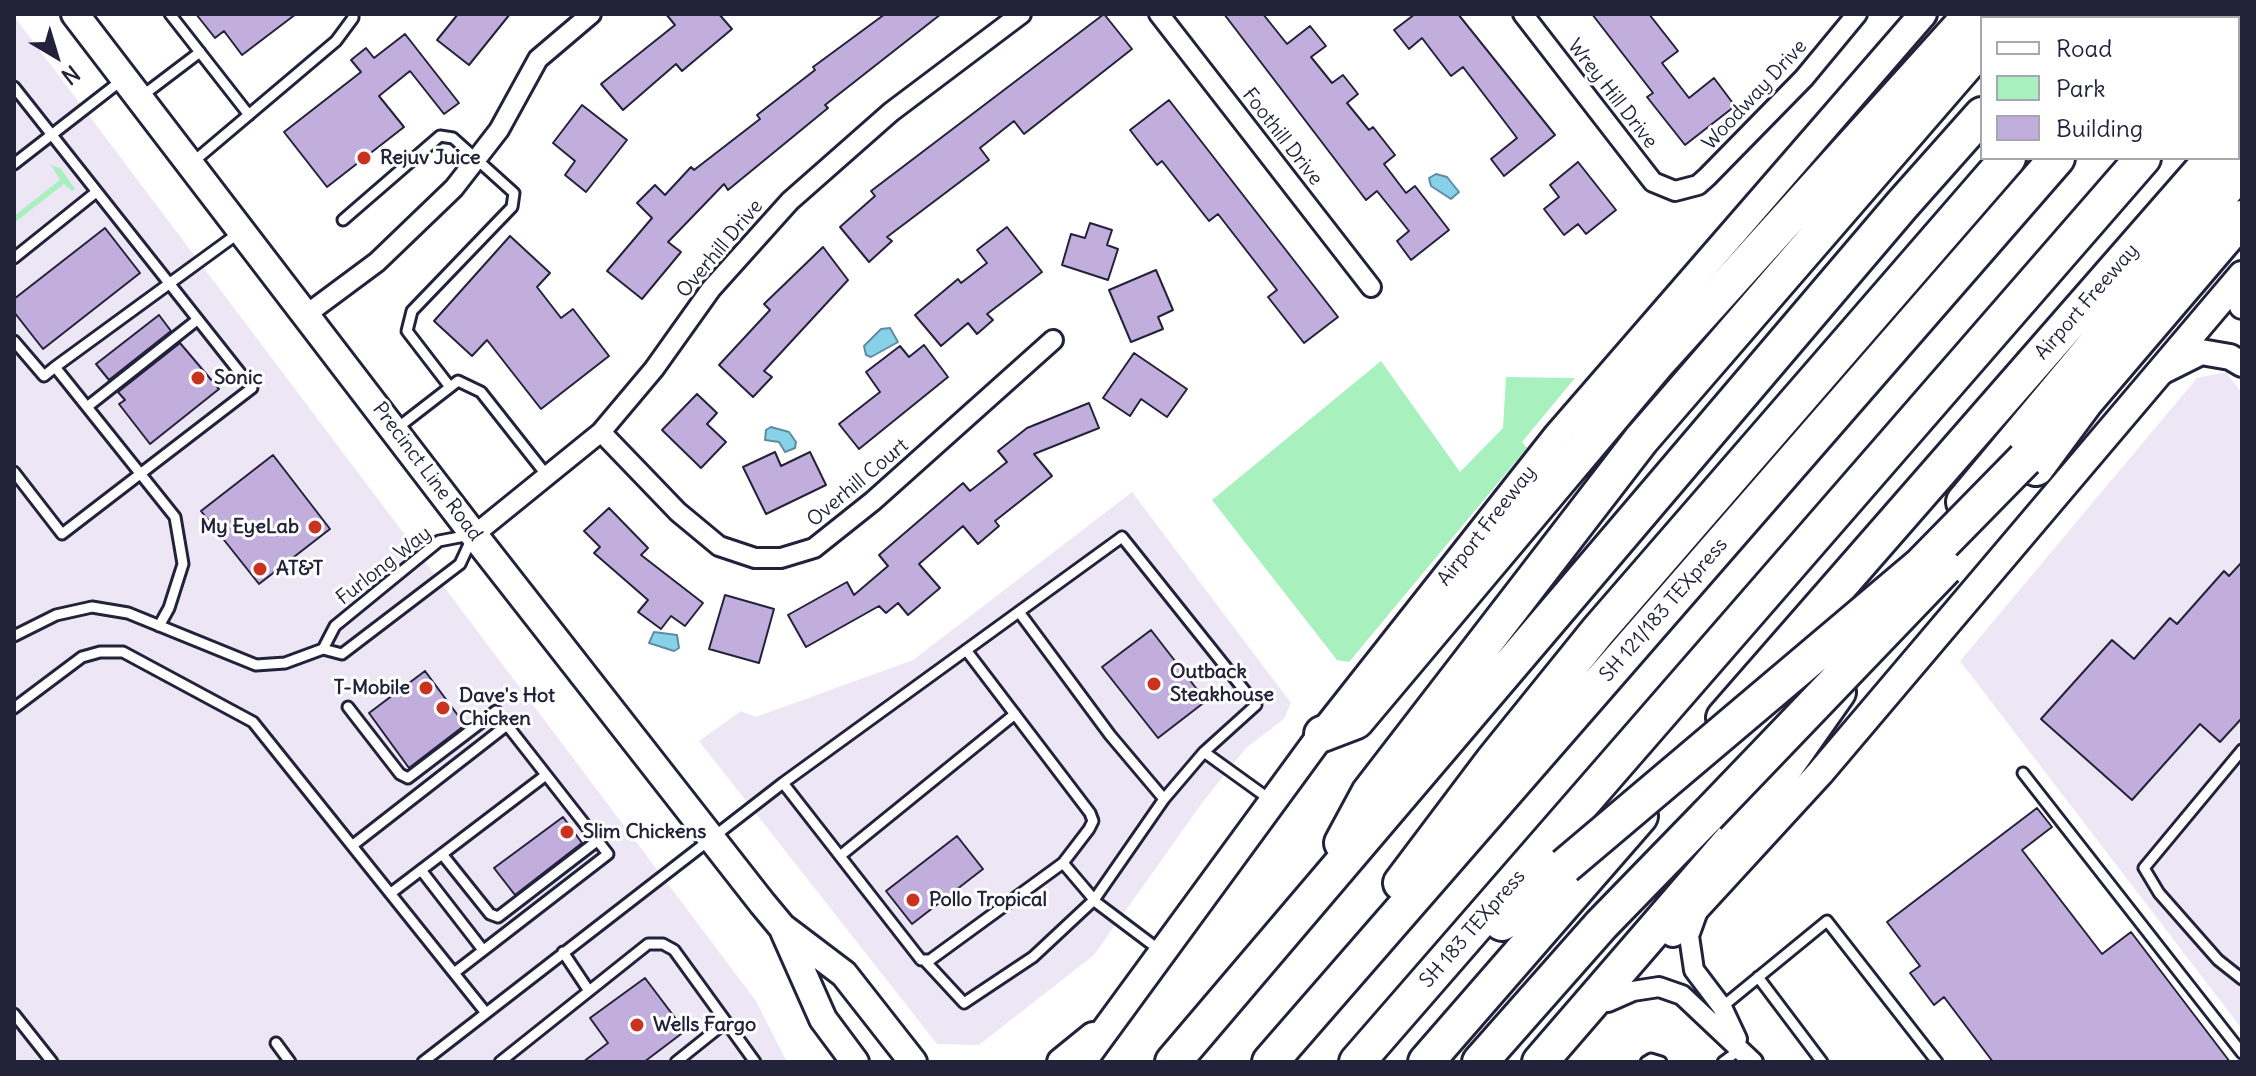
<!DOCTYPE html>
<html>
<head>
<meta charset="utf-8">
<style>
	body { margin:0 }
	#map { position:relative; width:2256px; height:1076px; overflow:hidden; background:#fff; font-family:Delius,sans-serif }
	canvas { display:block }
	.frame { position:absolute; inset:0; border:16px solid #22223b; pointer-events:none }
	.legend { position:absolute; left:1980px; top:16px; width:260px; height:144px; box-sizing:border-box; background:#fff; border:2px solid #a7a7b1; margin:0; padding:10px 14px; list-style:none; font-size:24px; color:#22223b }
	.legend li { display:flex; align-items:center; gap:16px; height:40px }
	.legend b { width:40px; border:2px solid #a7a7b1 }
	.north { position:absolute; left:16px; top:16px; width:80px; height:80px; -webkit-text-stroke:6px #fff; paint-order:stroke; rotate:142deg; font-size:22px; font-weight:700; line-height:32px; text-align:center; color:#22223b }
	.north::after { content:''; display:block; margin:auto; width:28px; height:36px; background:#22223b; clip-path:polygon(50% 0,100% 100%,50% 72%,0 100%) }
</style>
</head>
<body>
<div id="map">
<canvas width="2256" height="1076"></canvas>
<div class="frame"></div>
<ul class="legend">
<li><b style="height:10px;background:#fff"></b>Road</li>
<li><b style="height:22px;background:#a8f0be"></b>Park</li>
<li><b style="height:22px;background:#c2aedd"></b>Building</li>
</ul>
<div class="north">N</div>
</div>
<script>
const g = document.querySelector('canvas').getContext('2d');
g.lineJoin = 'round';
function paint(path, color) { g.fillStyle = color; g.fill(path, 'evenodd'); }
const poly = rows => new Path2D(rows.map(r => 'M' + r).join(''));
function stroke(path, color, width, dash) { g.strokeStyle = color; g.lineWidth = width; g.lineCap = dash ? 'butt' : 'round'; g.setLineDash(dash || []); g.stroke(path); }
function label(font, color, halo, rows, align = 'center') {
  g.font = font + ' Delius,sans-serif'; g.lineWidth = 6; g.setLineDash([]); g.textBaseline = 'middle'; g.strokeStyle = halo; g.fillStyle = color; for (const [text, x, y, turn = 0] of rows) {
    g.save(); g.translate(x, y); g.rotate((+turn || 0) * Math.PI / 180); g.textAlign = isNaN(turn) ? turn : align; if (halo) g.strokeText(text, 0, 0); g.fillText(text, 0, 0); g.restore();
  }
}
const built = poly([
	[14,16,756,1001,787,1062,14,1062],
	[2226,372,2242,393,2242,1029,1960,661,2197,378],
	[1132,492,1291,703,1284,719,1246,748,1202,803,1094,955,979,1045,937,1044,699,741,741,711,756,717,913,660]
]);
const green = poly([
	[51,165,61,169,75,189,72,191,64,184,14,223,14,216,60,180],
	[1381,361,1460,472,1503,428,1506,377,1575,378,1522,442,1527,448,1349,662,1337,660,1212,500]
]);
const water = poly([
	[1436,174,1447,177,1459,192,1451,199,1431,186,1429,178,1436,174],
	[890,328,898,342,871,357,866,355,864,346,881,329,890,328],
	[771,427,789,432,796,442,795,448,785,452,779,442,765,440,766,430,771,427],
	[654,632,677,635,679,648,674,651,649,643,654,632]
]);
const building = poly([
	[196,14,296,14,242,55,224,31,215,38,196,14],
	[458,14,510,14,469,65,437,40,458,14],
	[666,14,719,14,732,29,682,71,676,64,623,110,601,84,675,25,666,14],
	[885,14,941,14,825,105,828,108,728,190,724,184,668,242,681,252,642,299,607,271,652,218,637,203,655,185,665,195,691,167,694,170,760,119,757,115,815,70,813,67,885,14],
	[1104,14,1132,49,1024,134,1014,121,980,148,989,160,887,237,892,241,869,262,840,227,875,196,871,191,1104,14],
	[1224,14,1263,14,1287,44,1310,26,1326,46,1311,57,1332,83,1343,75,1358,94,1347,103,1369,130,1373,127,1395,155,1384,164,1406,193,1415,186,1449,230,1411,260,1397,241,1409,231,1377,191,1366,200,1224,14],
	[1415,14,1458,14,1555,135,1504,176,1491,159,1517,138,1463,67,1451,76,1422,38,1409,49,1394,30,1415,14],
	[1592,14,1649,14,1678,51,1662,63,1689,98,1714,78,1735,106,1685,145,1647,97,1653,93,1592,14],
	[405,34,459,103,444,114,410,71,379,96,404,127,327,187,284,132,361,72,351,60,366,48,374,58,405,34],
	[1169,100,1338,317,1304,343,1268,297,1277,290,1218,214,1209,221,1162,161,1157,165,1130,130,1169,100],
	[582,105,627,140,586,192,565,175,575,161,553,143,582,105],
	[1578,162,1616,210,1586,234,1578,224,1564,235,1544,209,1559,197,1550,185,1578,162],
	[1090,223,1112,230,1107,245,1118,249,1108,280,1062,265,1071,234,1085,238,1090,223],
	[1007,227,1042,272,987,314,993,320,977,334,968,323,941,346,915,315,958,279,961,283,987,263,977,250,1007,227],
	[105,228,140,273,43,349,14,312,14,299,105,228],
	[510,236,550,273,537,287,561,318,573,309,609,356,541,409,487,340,472,356,434,321,510,236],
	[823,247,848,280,764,371,772,377,753,397,719,365,770,310,764,304,823,247],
	[1156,270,1173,310,1158,317,1163,329,1131,342,1109,290,1156,270],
	[159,315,171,331,109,380,96,364,159,315],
	[180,343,219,389,150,444,119,404,125,400,118,392,180,343],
	[924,345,948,377,859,449,839,424,880,392,866,372,900,346,909,357,924,345],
	[1134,353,1187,389,1167,417,1141,399,1130,416,1103,398,1134,353],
	[697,394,717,413,707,424,726,442,701,468,662,430,697,394],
	[1089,403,1099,428,1034,454,1052,476,995,521,999,526,978,544,963,526,919,564,940,588,908,615,898,603,886,613,879,606,806,647,788,615,847,582,854,595,888,566,879,555,963,483,970,491,1007,462,998,451,1027,428,1089,403],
	[775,452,781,466,810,452,826,485,766,514,743,467,775,452],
	[273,455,330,529,259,584,201,511,273,455],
	[609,508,648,548,641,555,703,603,685,626,671,616,661,629,638,612,648,600,594,553,600,547,584,531,609,508],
	[2242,562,2242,718,2220,742,2200,724,2132,800,2041,719,2112,640,2134,659,2170,618,2177,624,2224,571,2229,576,2242,562],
	[725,595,774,609,759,663,709,649,725,595],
	[1151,630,1206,701,1158,738,1102,667,1151,630],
	[425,671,465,725,409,768,369,713,425,671],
	[2037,808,2052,827,2022,850,2102,954,2131,932,2230,1062,1993,1062,1944,997,1934,1005,1910,973,1920,966,1887,922,2037,808],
	[563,817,582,843,515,895,494,868,563,817],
	[957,836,983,869,912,924,886,891,957,836],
	[645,978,685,1031,644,1062,583,1062,608,1043,590,1018,645,978]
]);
const service = poly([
	[170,14,249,115],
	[14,87,252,388,62,534,14,472],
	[142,96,200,52],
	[193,162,336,41,353,18,353,14],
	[14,164,122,80],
	[343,220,440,136,453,138,514,193,512,207,412,311,407,331,450,387],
	[14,258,95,193],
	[14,341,44,376,55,367],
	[87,407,197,320],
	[396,429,458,381,481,392,548,477],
	[1019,612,1110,735,1164,799],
	[159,626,169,608,183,564,175,517,55,367,240,232],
	[14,636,56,615,92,607,128,613,256,665,285,663,323,649,342,654,460,564,472,538],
	[323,649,335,626,439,541,470,535],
	[966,650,1090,813,1093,821,1089,829,1063,863],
	[348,707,400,774,408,778,496,711],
	[14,708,82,657,100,652,123,652,253,722,486,1013],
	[2242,750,2144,868,2159,893,2218,960,2242,979],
	[2023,773,2242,1053],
	[783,783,1122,537,1256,705,1204,752],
	[353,845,507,725,608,854,454,973],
	[442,854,490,914,498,917,597,841],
	[840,856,1015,714],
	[421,870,483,950],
	[391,893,546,775],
	[563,952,589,991],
	[926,962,964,1003,1033,957,1094,900,1164,799,1204,752,1272,801],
	[1758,977,1822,1062],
	[1722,1007,1827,921,1937,1062],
	[14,1014,52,1062],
	[276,1043,290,1062],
	[423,1062,783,783,921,960,930,960,1063,863,1097,903,1162,952],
	[500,1062,648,944,663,944,674,950,755,1062],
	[676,1062,726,1022],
	[1646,1062,1651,1059,1661,1062],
	[1723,1062,1742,1048]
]);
const minor = poly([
	[1159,14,1371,287],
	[1523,14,1646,173,1653,182,1675,191,1698,185,1707,177,1804,78,1857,14],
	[307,314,377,262,454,188,499,130,538,59,591,14],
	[601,432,678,512,719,546,755,558,781,558,814,548,873,501,1053,340],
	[474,535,601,432,654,369,711,289,790,201,891,112,1021,14],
	[1698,911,1689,936,1694,970,1722,1007,1737,1039],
	[1608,1002,1633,991,1659,987,1682,995,1753,1062]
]);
const tertiary = poly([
	[2242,295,2242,306],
	[2163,371,2201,352,2230,357,2242,364]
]);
const secondary = poly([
	[75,14,474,535,762,903,782,927,844,974,913,1062],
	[784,931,823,1019,855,1062],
	[1673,933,1820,773,2242,275],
	[1061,1062,1093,1036],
	[1082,1062,1322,734,1557,436,1923,14]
]);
const motorway = poly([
	[2006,18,2009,14],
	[2068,18,2071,14],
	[2124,18,2127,14],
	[2178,18,2181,14],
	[2238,48,2242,43],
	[2238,129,2242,125],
	[2036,468,2085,402,2242,218],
	[1964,502,2242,169],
	[1724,718,2213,158],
	[1322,734,1356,721,1657,363,1972,14],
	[1342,843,1369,793,1641,440,1982,46],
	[1401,883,1493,761,1598,631,2008,158],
	[1502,923,1565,866],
	[1173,1062,1902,205,1982,115],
	[1270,1062,2057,158],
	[1357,1062,2143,158],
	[1426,1062,1640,816],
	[1480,1062,1601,925,1707,816],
	[1540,1062,1743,827,1838,692]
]);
const motorwayBridge = poly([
	[1707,816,1945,568],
	[1565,866,1921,565,2025,459]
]);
const markers = [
	[364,158,8,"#c8321e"],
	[198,378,8,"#c8321e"],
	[315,527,8,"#c8321e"],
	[260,569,8,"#c8321e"],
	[1154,684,8,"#c8321e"],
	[426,688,8,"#c8321e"],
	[443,708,8,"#c8321e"],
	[567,832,8,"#c8321e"],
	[913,900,8,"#c8321e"],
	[637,1025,8,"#c8321e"]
];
const streetNames = [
	["Wrey Hill Drive",1612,94,52],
	["Woodway Drive",1755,95,-47],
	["Foothill Drive",1282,137,52],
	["Overhill Drive",720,249,-50],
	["Airport Freeway",2087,302,-49],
	["Precinct Line Road",427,472,53],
	["Overhill Court",858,483,-40],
	["Airport Freeway",1487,526,-52],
	["Furlong Way",384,566,-38],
	["SH 121/183 TEXpress",1664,610,-49],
	["SH 183 TEXpress",1473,929,-49]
];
const poiNames = [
	["Rejuv Juice",380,158],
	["Sonic",214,378],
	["My EyeLab",299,527,"right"],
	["AT&T",276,569],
	["Outback",1170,672],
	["Steakhouse",1170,695],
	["T-Mobile",410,688,"right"],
	["Dave's Hot",459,696],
	["Chicken",459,719],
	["Slim Chickens",583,832],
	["Pollo Tropical",929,900],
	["Wells Fargo",653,1025]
];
paint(built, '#ede7f5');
paint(green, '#a8f0be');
paint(water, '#87d2e8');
stroke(water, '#5f8ca3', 2);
paint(building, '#c2aedd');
stroke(building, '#22223b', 2);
stroke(service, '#22223b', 15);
stroke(minor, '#22223b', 24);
stroke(tertiary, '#22223b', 30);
stroke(secondary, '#22223b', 32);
stroke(motorway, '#22223b', 40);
stroke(service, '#fff', 9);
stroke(minor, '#fff', 18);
stroke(tertiary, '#fff', 24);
stroke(secondary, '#fff', 26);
stroke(motorway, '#fff', 34);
stroke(motorwayBridge, '#22223b', 40, []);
stroke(motorwayBridge, '#fff', 34);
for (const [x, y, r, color] of markers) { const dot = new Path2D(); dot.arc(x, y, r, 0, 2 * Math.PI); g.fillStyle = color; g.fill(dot); stroke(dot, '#fff', 3); }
label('20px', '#22223b', '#fff', streetNames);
label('bold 20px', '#22223b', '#fff', poiNames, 'left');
</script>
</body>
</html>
